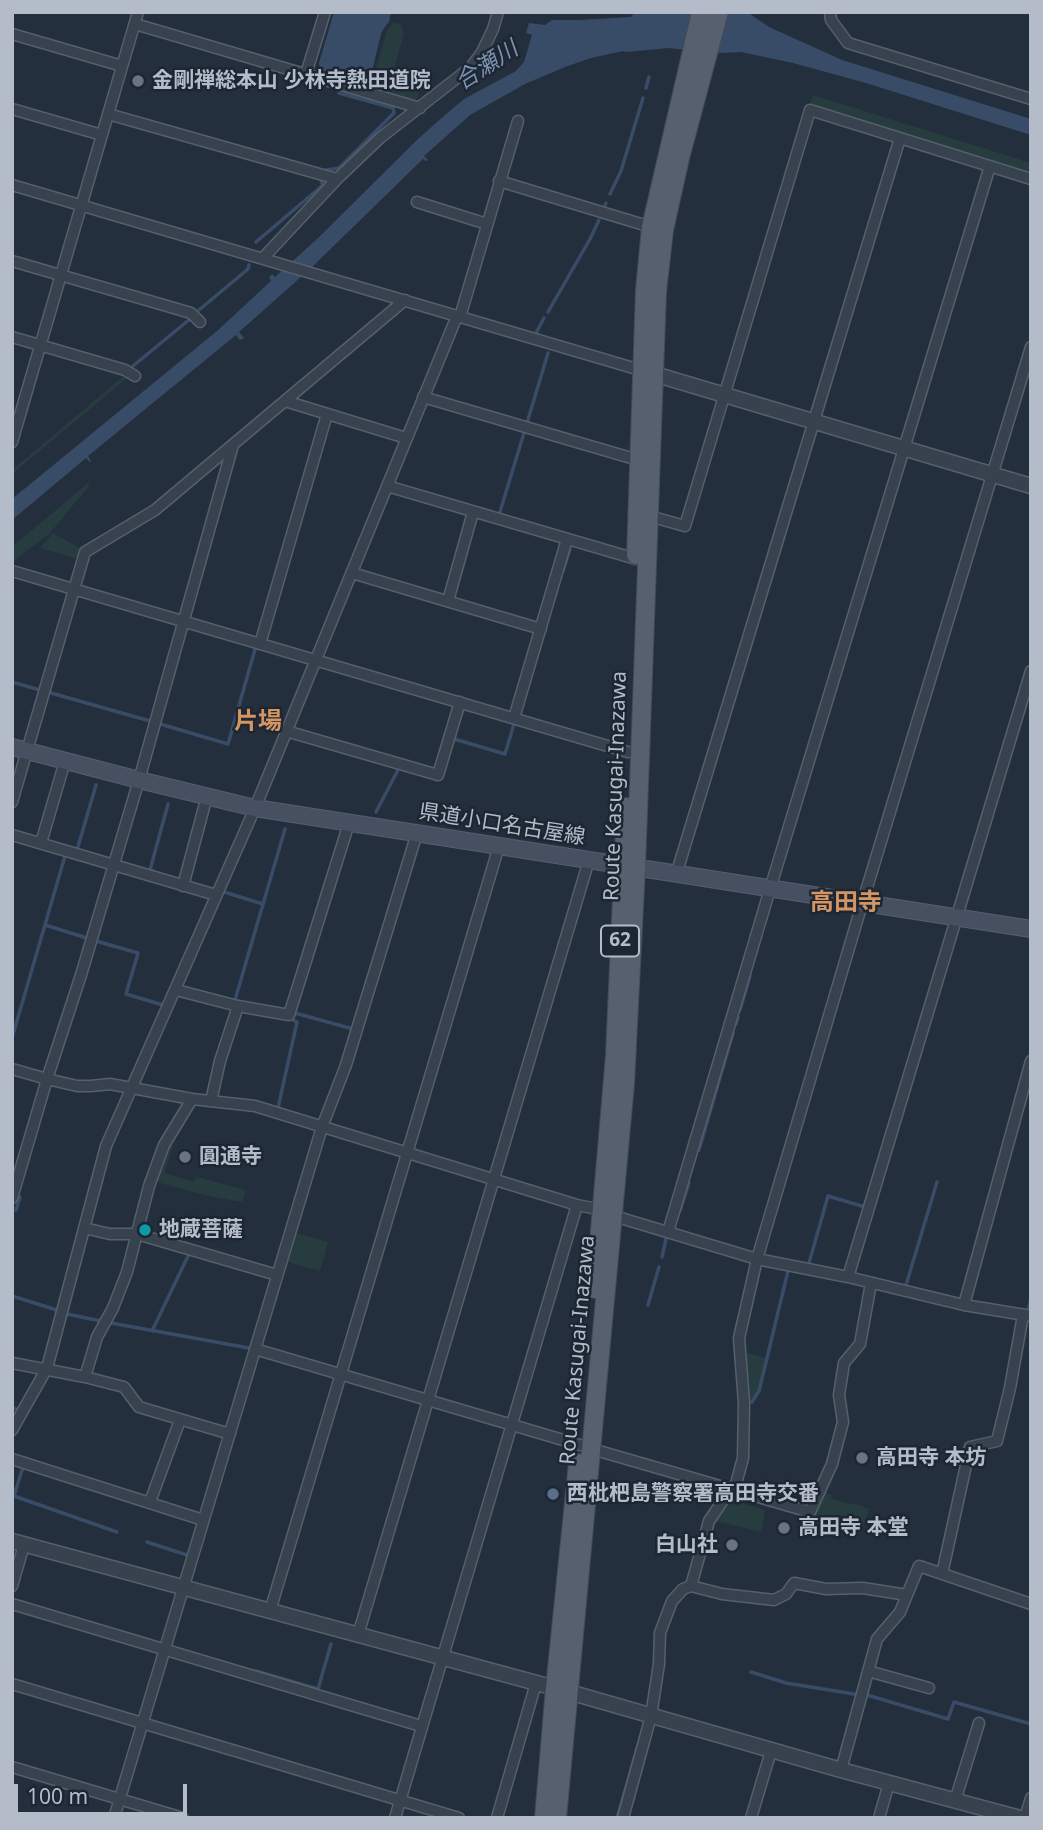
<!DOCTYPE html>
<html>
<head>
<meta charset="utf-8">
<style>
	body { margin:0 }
	#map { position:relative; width:1043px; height:1830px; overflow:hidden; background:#242f3e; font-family:"Noto Sans",sans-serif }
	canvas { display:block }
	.frame { position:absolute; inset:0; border:14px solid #b4bcc9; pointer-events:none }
	.scale { position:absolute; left:14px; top:1784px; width:173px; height:32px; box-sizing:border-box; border:4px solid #b4bcc9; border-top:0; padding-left:9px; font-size:21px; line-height:24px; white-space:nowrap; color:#b4bcc9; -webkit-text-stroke:5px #1d2633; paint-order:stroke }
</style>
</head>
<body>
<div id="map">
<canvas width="1043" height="1830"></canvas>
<div class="frame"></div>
<div class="scale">100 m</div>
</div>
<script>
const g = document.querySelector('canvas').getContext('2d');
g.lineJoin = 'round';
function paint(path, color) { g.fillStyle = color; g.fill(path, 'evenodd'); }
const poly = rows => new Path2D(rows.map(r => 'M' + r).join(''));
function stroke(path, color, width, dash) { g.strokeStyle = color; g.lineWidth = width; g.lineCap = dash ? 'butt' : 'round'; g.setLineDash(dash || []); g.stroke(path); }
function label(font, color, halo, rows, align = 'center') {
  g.font = font + ' "Noto Sans","Noto Sans JP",sans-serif'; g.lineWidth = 5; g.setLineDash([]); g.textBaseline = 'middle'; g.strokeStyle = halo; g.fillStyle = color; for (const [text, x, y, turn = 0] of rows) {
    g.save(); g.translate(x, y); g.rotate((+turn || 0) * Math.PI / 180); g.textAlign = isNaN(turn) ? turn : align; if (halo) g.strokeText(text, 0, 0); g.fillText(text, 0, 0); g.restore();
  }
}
const green = poly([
	[394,22,401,25,404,34,390,83,415,90,419,93,417,99,414,100,375,87,372,82,387,30],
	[813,95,1031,163,1031,174,810,105],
	[125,375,126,379,12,474,12,470],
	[88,483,90,485,49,534,12,562,12,547],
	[53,533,81,549,78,559,40,548],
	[169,1143,173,1145,165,1173,193,1182,197,1177,246,1190,242,1202,213,1197,163,1184,156,1180],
	[296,1233,328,1242,320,1271,288,1262],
	[743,1352,767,1358,758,1391,752,1402,747,1401],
	[825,1492,832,1495,831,1498,853,1505,854,1503,869,1509,861,1532,856,1529,852,1536,815,1517,814,1513],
	[731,1500,765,1510,761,1532,716,1521]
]);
const water = poly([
	[334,12,391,12,389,22,384,28,381,34,370,79,367,81,344,78,322,71,320,68,319,63],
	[635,12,747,12,769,27,842,60,1031,119,1031,135,866,83,793,63,741,52,721,53,668,48,626,52,623,51,591,58,565,67,525,84,470,115,424,156,428,160,426,161,423,159,310,269,239,332,244,338,240,340,236,335,88,456,91,461,90,462,86,458,12,520,12,499,217,331,271,281,269,278,272,274,275,277,317,239,418,139,445,115,464,99,516,71,524,62,532,35,526,33,529,23,545,25,552,20,579,20,631,17]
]);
const stream = poly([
	[646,88,649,77],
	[326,170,339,168,394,113,393,108,339,93],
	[610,194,621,171,643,98],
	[604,207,606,203],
	[256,242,323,185,321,181],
	[199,310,248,269,249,265],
	[548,312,590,239,599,220],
	[536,333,544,318],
	[133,366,190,319],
	[527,423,548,353],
	[499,515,524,433],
	[563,571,570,549],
	[12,682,40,690],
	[51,693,150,721],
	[160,724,228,744,256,646],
	[454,739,505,754,514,724],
	[376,812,399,768],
	[77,850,96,785],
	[153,871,150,870,168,804],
	[224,892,263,904],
	[45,925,87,938],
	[96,941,138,953,126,994,163,1005],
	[235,1000,285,829],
	[740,1010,750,976],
	[295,1013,353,1029],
	[736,1024,738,1017],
	[12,1038,65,856],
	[278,1108,297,1022,293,1020],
	[699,1150,733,1033],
	[16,1210,20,1197],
	[680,1211,689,1183],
	[662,1257,666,1239],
	[809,1263,828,1196,865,1207,866,1205],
	[906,1285,937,1182],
	[12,1296,60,1311],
	[648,1305,659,1267],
	[1028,1310,1031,1299],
	[67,1314,101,1321],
	[111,1323,249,1348],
	[152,1331,189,1254],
	[752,1402,759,1391,788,1271],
	[12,1408,17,1409],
	[23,1467,14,1496,117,1532],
	[147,1542,187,1555],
	[256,1671,318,1689,331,1644],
	[751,1672,786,1683,854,1694],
	[867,1695,948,1719,954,1702,1031,1724],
	[617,1818,638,1745]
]);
const minor = poly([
	[830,12,831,20,848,43,1031,99],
	[135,24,420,108],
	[12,34,122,66],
	[306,74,325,12],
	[12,109,102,135],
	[108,114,337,179],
	[499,181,651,227],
	[12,185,647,372],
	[417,202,487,224],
	[263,258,337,179,380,138,471,67,482,52,493,29,498,12],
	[12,261,191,313,200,322],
	[460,317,518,121],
	[12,337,125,370,135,376],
	[423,397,638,460],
	[285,401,406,438],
	[12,442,138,12],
	[387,486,636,559],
	[649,516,685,526,810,110,1031,179],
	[12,571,628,752],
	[352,573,541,629],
	[448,601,473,512],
	[260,644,327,414],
	[514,718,567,539],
	[286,731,438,775,460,702],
	[12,802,85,552,155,510,405,300],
	[12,835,216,895],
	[41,843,65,761],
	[676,875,900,138],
	[183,886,207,796],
	[176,990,238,1006,289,1015,349,823],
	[12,1069,47,1079,77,1086,91,1086,110,1084,192,1099,255,1106,577,1205,602,1210,624,1219,757,1259,848,1277,964,1305,1031,1316],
	[211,1101,220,1061,238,1006],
	[12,1198,47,1079,81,975,139,780,233,445],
	[84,1228,110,1234,137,1234,277,1275],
	[668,1232,770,889,990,166],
	[848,1277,1031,671],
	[964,1305,1031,1061],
	[255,1349,580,1445],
	[12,1363,85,1377,124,1387,139,1407,230,1434],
	[85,1377,97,1337,113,1308,127,1272,149,1186,164,1145,192,1099],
	[12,1430,47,1368,106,1146,255,808,457,316],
	[592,1449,810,1512,832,1464,843,1422,839,1395,844,1363,860,1344,871,1283],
	[12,1459,203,1520],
	[734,1491,743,1458,744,1403,739,1338,757,1259,862,904,1031,347],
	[150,1502,180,1420],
	[942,1574,970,1447,997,1441,1010,1388,1023,1315],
	[12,1586,24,1545],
	[691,1586,722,1594,774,1600,786,1594,794,1583,826,1589,863,1588,907,1595],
	[12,1604,421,1726],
	[270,1611,499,846],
	[358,1635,589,860],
	[868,1671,929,1688],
	[12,1684,459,1818],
	[12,1767,183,1818],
	[841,1770,877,1639,900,1612,919,1566,1031,1604],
	[955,1801,979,1723],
	[114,1818,322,1127,346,1065,417,833],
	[395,1818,577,1205],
	[497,1818,536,1683],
	[623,1818,651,1716,659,1664,660,1633,672,1601,683,1589,691,1586,709,1521,730,1490],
	[751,1818,771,1751],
	[879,1818,889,1783],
	[1025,1818,1031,1798]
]);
const tertiary = poly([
	[654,374,1031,486],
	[12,1541,555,1688,841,1770,1020,1818]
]);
const secondary = poly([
	[12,747,139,780,255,808,1031,929]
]);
const primary = poly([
	[636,555,645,290,651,227,701,12],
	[595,1289,615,1055,626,807],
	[544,1818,555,1688,578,1463],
	[557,1818,625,1084,636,867,657,292,664,230,680,158,719,12]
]);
const markers = [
	[138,81,7,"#6b7280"],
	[185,1157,7,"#6b7280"],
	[145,1230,7,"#0f9aa8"],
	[862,1458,7,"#6b7280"],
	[553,1494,7,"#5c6f8a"],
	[784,1528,7,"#6b7280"],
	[732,1545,7,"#6b7280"]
];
const shields = [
	[620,941,38]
];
const shieldNames = [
	["62",620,941]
];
const poiNames = [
	["金剛禅総本山 少林寺熱田道院",152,81],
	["圓通寺",199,1157],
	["地蔵菩薩",159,1230],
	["高田寺 本坊",876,1458],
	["西枇杷島警察署高田寺交番",567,1494],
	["高田寺 本堂",798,1528],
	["白山社",718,1545,"right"]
];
const streetNames = [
	["Route Kasugai-Inazawa",616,786,-88],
	["県道小口名古屋線",502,825,9],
	["Route Kasugai-Inazawa",578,1350,-85]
];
const waterNames = [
	["合瀬川",487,66,-33]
];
const quarterNames = [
	["片場",258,722],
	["高田寺",846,903]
];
paint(green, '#263c3f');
paint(water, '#394c67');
stroke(stream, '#394c67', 3.5);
stroke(minor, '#565f6c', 13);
stroke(tertiary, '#565f6c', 17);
stroke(secondary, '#565f6c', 18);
stroke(primary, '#414a57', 20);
stroke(minor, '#38414e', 10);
stroke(tertiary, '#38414e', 14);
stroke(secondary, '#465061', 16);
stroke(primary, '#56606e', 18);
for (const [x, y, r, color] of markers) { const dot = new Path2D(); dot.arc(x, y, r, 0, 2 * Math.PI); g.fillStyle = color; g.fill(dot); stroke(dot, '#1d2633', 2.5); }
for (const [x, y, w] of shields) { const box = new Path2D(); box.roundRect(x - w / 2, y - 15.5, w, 31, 5); g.fillStyle = '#1d2633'; g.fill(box); stroke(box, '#b4bcc9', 2); }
label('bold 19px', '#b4bcc9', null, shieldNames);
label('bold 21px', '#b4bcc9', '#1d2633', poiNames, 'left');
label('21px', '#b4bcc9', '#1d2633', streetNames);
label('italic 23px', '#7c92b1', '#1d2633', waterNames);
label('bold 24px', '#d59563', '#1d2633', quarterNames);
</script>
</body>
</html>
